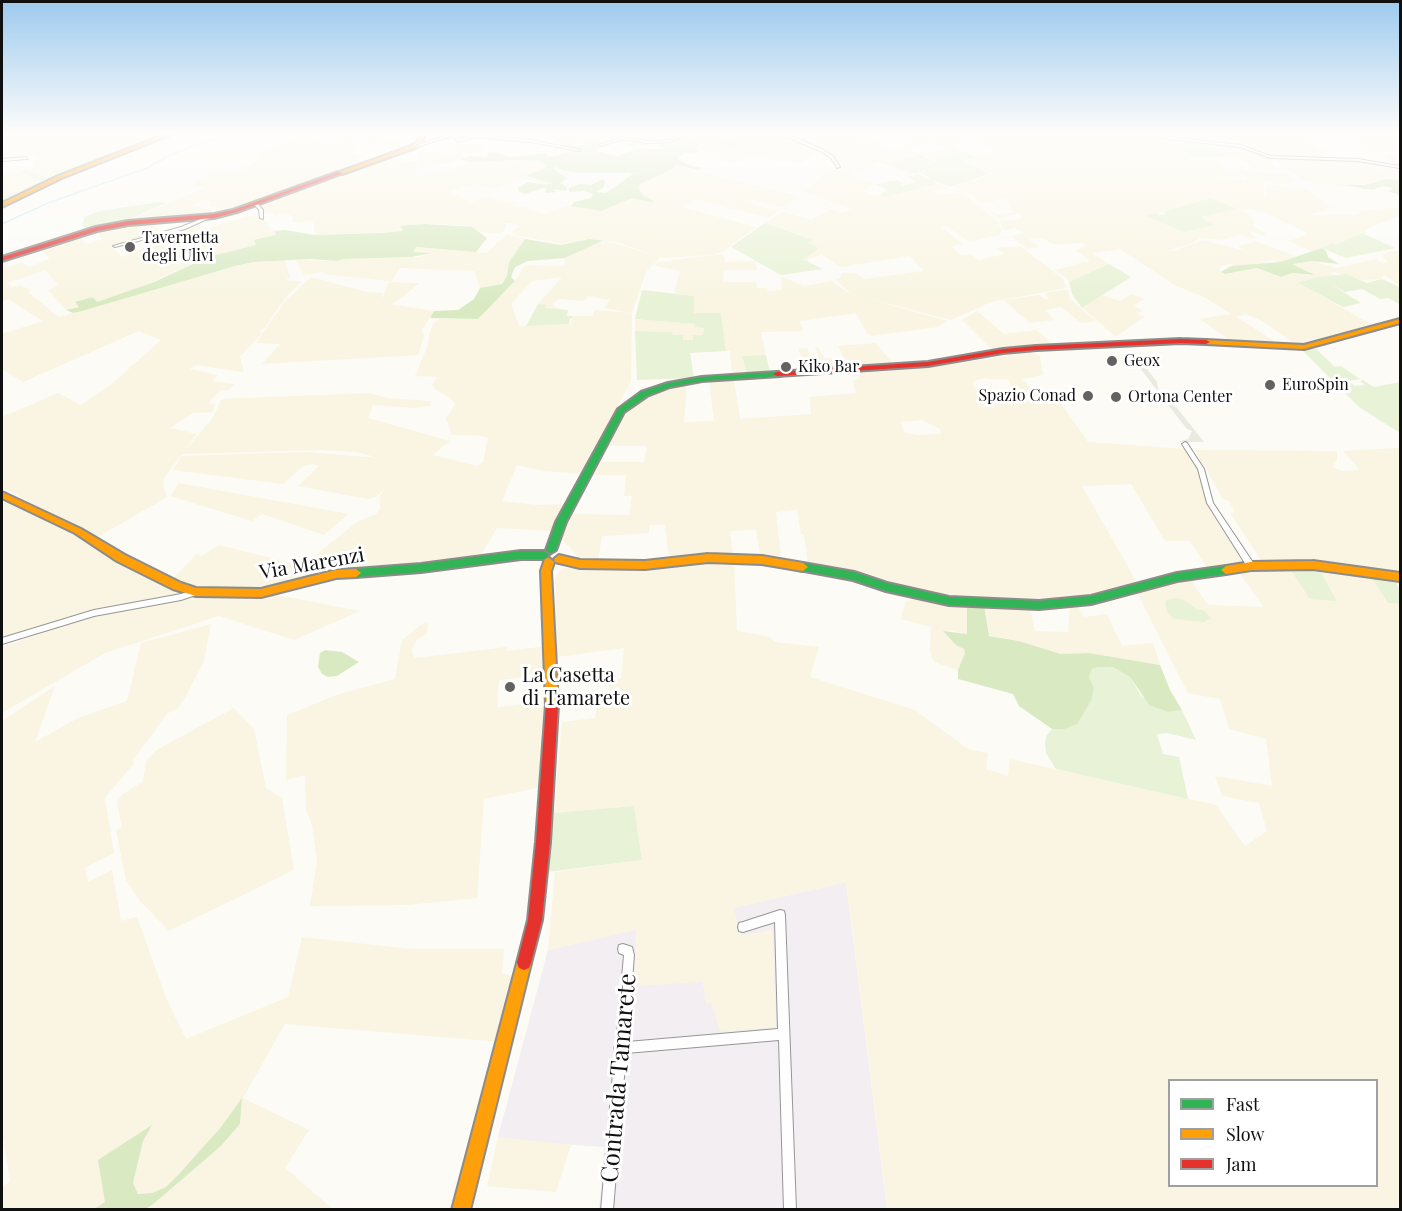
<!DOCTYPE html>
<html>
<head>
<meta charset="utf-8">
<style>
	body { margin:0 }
	#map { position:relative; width:1402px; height:1211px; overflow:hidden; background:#fcfbf6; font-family:"Playfair Display",serif }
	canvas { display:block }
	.frame { position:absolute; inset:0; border:3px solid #101010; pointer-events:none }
	.legend { position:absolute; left:1168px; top:1079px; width:210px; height:108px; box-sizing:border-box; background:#fff; border:2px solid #9f9f9f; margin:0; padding:8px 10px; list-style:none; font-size:18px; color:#101010 }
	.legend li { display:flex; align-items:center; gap:12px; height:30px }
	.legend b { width:30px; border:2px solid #9f9f9f }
</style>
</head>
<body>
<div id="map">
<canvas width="1402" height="1211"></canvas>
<div class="frame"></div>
<ul class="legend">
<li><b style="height:8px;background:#30b455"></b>Fast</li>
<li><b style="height:8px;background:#ff9f0a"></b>Slow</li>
<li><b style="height:8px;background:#e5322d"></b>Jam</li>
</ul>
</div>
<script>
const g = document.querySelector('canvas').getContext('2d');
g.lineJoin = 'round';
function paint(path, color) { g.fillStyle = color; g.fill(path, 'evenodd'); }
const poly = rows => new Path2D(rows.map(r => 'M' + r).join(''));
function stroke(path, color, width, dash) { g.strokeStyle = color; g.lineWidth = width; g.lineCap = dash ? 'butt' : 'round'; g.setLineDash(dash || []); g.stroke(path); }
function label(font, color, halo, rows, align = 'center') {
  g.font = font + ' "Playfair Display",serif'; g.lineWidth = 6; g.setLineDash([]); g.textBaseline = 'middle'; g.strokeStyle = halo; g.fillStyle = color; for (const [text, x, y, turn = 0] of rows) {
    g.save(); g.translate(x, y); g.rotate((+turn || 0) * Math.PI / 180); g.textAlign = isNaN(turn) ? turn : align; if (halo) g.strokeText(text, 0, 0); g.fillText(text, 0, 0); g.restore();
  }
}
const industrial = poly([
	[846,882,887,1209,599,1209,604,1147,501,1140,498,1137,548,950,637,929,634,985,703,981,706,1003,711,1002,776,1026,772,931,741,936,733,908]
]);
const farmland = poly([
	[2,133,161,133,47,178,26,170,33,165,34,162,32,161,40,158,36,155,2,160],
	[308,133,322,133,309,139,328,145,346,139,330,133,394,133,378,139,383,141,395,140,403,147,392,149,379,143,372,145,356,136,352,138,357,141,353,143,361,147,349,151,361,157,356,159,366,164,229,212,208,205,212,203,203,200,193,205,214,211,216,215,155,225,165,234,196,224,202,229,258,214,277,235,254,241,257,245,208,257,126,293,97,302,93,297,88,299,76,302,80,307,66,310,48,290,58,285,45,270,7,283,12,287,20,285,31,290,28,292,59,317,235,266,254,262,285,260,290,278,287,278,287,281,302,281,287,296,264,329,257,331,263,332,240,357,244,372,195,365,190,369,218,375,212,381,234,384,229,390,221,390,210,401,209,404,215,404,213,412,193,413,170,428,197,434,164,478,163,485,167,497,96,538,2,487,2,417,58,393,81,405,113,383,161,340,139,331,23,382,2,369,2,334,43,321,8,299,2,302,2,263,7,267,22,262,28,267,50,259,39,248,79,235,86,244,102,239,95,229,125,222,202,189,204,188,194,186,195,181,225,169,237,173,261,158,258,155,262,151],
	[161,234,165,239,122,257,112,247],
	[752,133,865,133,859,136,887,142,880,145,892,149,902,147,920,154,890,164,915,174,910,175,878,162,851,175,875,184,864,191,877,196,880,194,885,197,937,184,949,188,934,191,940,195,960,192,965,194,997,221,1003,232,1000,233,1000,235,972,241,966,240,946,226,941,227,963,244,952,247,962,256,971,254,979,260,1004,254,996,248,1020,246,1063,279,1066,288,991,302,951,320,854,295,948,321,938,327,871,336,867,333,856,313,800,321,803,331,761,332,766,355,742,356,747,374,732,375,730,351,726,351,721,313,694,313,694,296,674,293,680,271,655,266,658,262,723,254,725,262,755,261,757,270,724,270,723,282,756,282,757,288,767,288,768,291,782,290,781,276,804,286,832,281,853,296,835,279,840,278,842,273,855,273,864,279,924,271,910,256,841,267,822,255,805,260,802,258,818,249,816,245,806,243,812,239,765,223,782,211,811,220,831,209,843,213,851,209,804,192,822,175,833,168,849,172,840,166,833,158,814,147,810,150,815,148,819,150,802,163,746,156,735,163,720,161,721,158,718,156,723,152,695,150,701,141,733,147],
	[908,133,922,133,932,137,943,133,960,133,956,135,969,140,953,146,963,151,930,162,931,158,924,155,943,148,932,144,911,150,905,147,903,143],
	[980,133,1191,133,1197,139,1169,138,1193,157,1212,157,1225,170,1245,178,1205,176,1249,180,1236,170,1288,174,1297,181,1286,184,1255,181,1264,183,1264,196,1266,196,1267,184,1301,188,1307,189,1330,205,1325,210,1309,215,1357,215,1360,211,1400,207,1400,216,1368,228,1364,233,1336,245,1311,251,1288,241,1309,234,1266,213,1249,209,1243,211,1254,218,1254,227,1267,234,1262,236,1252,231,1249,233,1257,237,1251,239,1241,234,1221,240,1200,238,1191,244,1166,251,1179,251,1181,248,1203,240,1243,250,1238,246,1255,241,1296,256,1280,262,1273,260,1247,266,1237,267,1231,264,1221,266,1218,270,1226,274,1257,268,1281,277,1292,273,1310,275,1309,271,1289,264,1312,261,1337,268,1376,259,1383,264,1387,261,1381,256,1391,251,1400,251,1400,286,1385,275,1381,277,1382,279,1361,280,1334,272,1330,273,1335,276,1299,283,1374,326,1321,341,1297,345,1264,322,1246,314,1237,317,1280,345,1232,342,1200,319,1231,314,1202,296,1176,286,1120,249,1092,253,1109,264,1069,282,1067,278,1055,270,1090,261,1076,250,1087,246,1082,243,1059,245,1051,243,1042,238,1029,239,1039,247,1027,249,1011,236,1025,233,1014,228,1004,231,1000,221,1023,218,1017,214,998,219,988,210,998,215,1014,212,1010,208,1011,205,1004,199,981,203,973,196,953,187,994,173,989,174,961,161,997,151,974,140,986,136],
	[1211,198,1235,209,1199,217,1213,225,1184,232,1155,213,1157,214],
	[1208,133,1305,134,1317,148,1327,148,1333,154,1321,154,1325,159,1369,162,1378,170,1385,170,1378,164,1395,166,1384,156,1391,154,1400,161,1400,180,1386,179,1356,186,1313,184,1303,181,1297,174,1281,167,1273,157,1255,150,1270,159,1276,171,1252,168,1240,157,1227,157,1210,144,1220,143],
	[1313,133,1400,133,1400,152,1366,150,1360,143,1325,139],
	[460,144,480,144,484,147,480,151,460,155,463,157,452,162,418,170,419,153,432,151,454,155,455,150],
	[394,156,404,162,417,161,416,179,418,176,486,161,540,161,546,165,545,168,527,176,548,181,551,184,546,185,520,179,492,189,476,184,449,191,472,202,487,196,544,214,569,205,602,210,632,198,654,203,653,200,644,196,639,190,640,184,676,165,797,196,783,208,753,200,750,203,778,211,769,218,697,199,682,207,756,227,724,251,713,255,662,258,658,256,660,258,646,272,632,313,604,308,610,300,588,296,584,301,558,299,552,306,565,310,543,308,545,305,538,304,562,277,532,281,511,304,519,326,571,324,573,316,593,316,594,310,632,313,631,381,582,474,544,471,517,465,502,501,537,505,567,504,552,531,497,528,481,555,408,565,351,567,313,574,270,588,200,588,173,578,197,554,201,556,219,545,302,566,357,522,376,514,380,509,380,495,388,486,376,497,367,499,298,486,319,466,312,464,303,466,283,484,173,470,181,456,306,452,379,458,356,452,319,450,182,454,212,419,222,399,370,393,388,398,431,401,430,406,414,408,373,405,368,418,450,441,433,455,478,466,483,462,488,438,477,435,452,435,446,418,455,405,451,398,436,390,432,385,437,377,415,376,427,348,430,331,434,323,439,319,478,319,513,284,524,267,527,265,564,266,565,258,600,242,614,243,657,256,613,241,589,239,562,244,515,235,511,233,513,230,520,226,512,223,506,223,504,231,498,234,481,232,462,225,425,224,402,226,404,231,392,232,315,235,313,220,293,223,292,215,274,216,272,212,263,213,258,204],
	[2,171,8,175,21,172,41,180,2,198],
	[507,234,525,239,509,262,507,276,501,284,480,288,474,271,400,268,391,282,420,283,393,304,388,304,434,311,422,330,424,336,418,355,262,364,280,344,256,343,285,301,311,277,367,292,383,293,381,301,389,281,323,274,325,273,323,272,304,275,296,260,337,261,344,259,419,257,428,254,412,252,416,247,486,253],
	[1064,290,1068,290,1070,299,1096,321,1081,323,1061,307,1045,310,1054,320,1030,323,1004,300,1039,295,1045,299,1050,299,1044,293],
	[1131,294,1144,299,1134,306,1142,310,1137,314,1144,317,1116,337,1083,308,1103,295,1120,301],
	[977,311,1004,334,1037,330,1053,345,993,351,962,320],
	[635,319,696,324,704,328,703,335,693,340,683,340,671,332,635,331],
	[876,343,894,365,849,368,838,346],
	[815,347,818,347,824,358,841,357,845,363,841,368,807,370,798,349,807,348,811,360,820,360],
	[1031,352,1040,356,1043,375,1022,379,1031,389,1051,389,1088,442,1186,449,1198,469,1205,496,1212,513,1244,562,1208,569,1190,541,1165,541,1131,484,1082,486,1138,584,1084,598,1016,601,950,597,808,564,804,535,801,534,797,510,776,512,781,556,760,555,756,530,730,531,733,555,669,558,665,525,649,525,649,533,602,536,598,560,584,560,579,558,561,538,571,514,629,515,632,496,624,496,626,475,594,475,601,462,644,462,647,446,609,446,626,414,646,396,660,390,687,384,684,422,714,421,709,381,734,379,740,419,811,414,810,397,856,393,853,380,859,379,858,376,852,376,851,371,946,365],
	[986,378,987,379,1008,379,1011,386,1007,392,997,392,997,397,981,396,972,384,975,380],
	[922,420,940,429,941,434,919,435,905,433,900,422],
	[1400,448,1400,574,1338,565,1262,562,1230,513,1235,512,1229,501,1223,499,1195,450,1337,451,1337,460,1332,467,1343,471,1360,470,1343,451],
	[179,483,349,514,324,535,262,514,252,521,170,496],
	[2,498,68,528,116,558,188,596,277,595,360,611,294,640,219,616,105,653,2,713,2,647,46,632,42,627,2,639],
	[734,561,737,631,770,637,775,642,819,647,810,677,915,710,968,749,988,753,986,769,1008,776,1010,759,1216,805,1245,846,1267,831,1259,803,1222,796,1215,776,1272,786,1266,739,1229,729,1220,699,1188,693,1136,591,1192,578,1194,585,1208,605,1264,607,1237,570,1289,567,1336,601,1318,568,1368,573,1388,603,1400,604,1400,1209,887,1209,846,882,733,908,741,936,772,930,776,1027,720,1032,711,1002,706,1003,703,982,634,986,636,930,548,950,555,872,642,860,634,806,554,813,562,722,595,718,597,705,609,704,609,679,621,679,624,648,557,657,555,578,562,568,640,568],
	[1170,1080,1376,1080,1376,1186,1170,1186],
	[920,598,967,604,967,634,948,630,964,649,965,653,958,670,937,663,932,659,930,650,931,627,901,619,906,601],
	[1070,605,1077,605,1084,617,1107,614,1122,646,1153,643,1160,665,1089,653,1061,654,1019,641,989,635,985,608,996,606,1030,607,1035,631,1068,632],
	[428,623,427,633,416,641,411,650,415,658,507,647,507,651,547,646,546,675,499,680,497,707,545,702,542,787,484,799,477,898,407,905,310,906,317,861,312,825,306,810,305,775,286,780,287,715,339,694,395,679,402,640,422,624],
	[211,624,204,661,185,698,177,709,168,713,133,760,134,763,105,798,114,853,85,868,88,882,112,870,121,921,137,917,167,1000,186,1039,288,997,302,937,411,949,504,949,502,973,516,978,501,1042,285,1024,243,1098,309,1130,285,1168,333,1209,145,1209,221,1146,240,1124,242,1099,221,1127,178,1175,166,1187,152,1193,138,1194,133,1183,143,1141,151,1126,105,1202,94,1209,2,1210,2,1186,10,1182,2,1131,3,720,55,686,35,742,78,718,127,701,141,643],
	[234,708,254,729,266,788,282,798,294,870,169,931,140,901,126,880,116,830,122,827,117,802,122,795,143,781,147,759,158,749],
	[498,1137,571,1145,556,1192,487,1186]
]);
const green = poly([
	[161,133,165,133,42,181,2,200,2,198,40,181,21,172,26,170,47,178],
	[1168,138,1207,142,1227,157,1193,157],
	[963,151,977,157,962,161,989,174,950,187,933,180,937,184,885,197,880,194,887,190,875,184,897,180,904,184,900,185,903,186,916,182,907,177,919,174,931,180,923,173,931,162,934,162,937,158],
	[920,154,930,160,926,169,920,173,915,174,889,164],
	[1211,198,1236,209,1200,217,1214,225,1184,232,1145,216,1155,213,1161,215,1166,214,1163,212],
	[158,202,166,203,121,223,87,230,82,224,85,217,99,211],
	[765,223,813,240,807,243,816,245,818,249,803,259,823,269,781,275,731,247],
	[1362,233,1395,248,1346,258,1322,248,1332,243,1336,245],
	[1109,264,1131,277,1082,308,1072,294,1069,282],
	[1346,274,1367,283,1382,279,1400,287,1400,305,1389,298,1380,299,1362,289,1345,292,1329,283,1361,303,1343,307,1298,283,1319,277],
	[642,290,694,296,694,313,721,313,726,351,690,353,694,378,637,380,635,331,671,332,674,335,683,335,683,340,693,340,693,335,703,335,704,328,695,327,695,324,635,319],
	[538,304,546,305,544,308,568,310,567,316,573,316,572,318,570,319,569,324,526,326],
	[1301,349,1316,349,1335,367,1341,366,1360,379,1348,381,1355,386,1365,385,1360,381,1363,380,1374,387,1400,382,1400,433,1359,407],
	[766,355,770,373,747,374,742,356],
	[1289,567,1318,568,1337,601,1310,599],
	[1368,573,1393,577,1400,590,1400,604,1388,603],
	[1176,598,1184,600,1197,610,1203,610,1211,618,1204,622,1174,619,1167,612,1165,603,1167,600],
	[1099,667,1113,667,1131,678,1141,696,1168,712,1182,710,1196,740,1167,733,1157,734,1163,754,1179,757,1188,799,1056,769,1046,753,1045,742,1047,735,1052,729,1064,729,1086,707,1092,699,1094,688,1089,677,1092,669],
	[634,806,642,860,547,872,554,813]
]);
const forest = poly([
	[568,133,573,134,578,140,570,144,574,146,586,145,582,137,616,143,618,144,604,144,596,151,618,156,637,149,665,149,659,143,629,147,626,143,605,137,607,133,643,138,640,133,649,133,648,138,658,137,663,133,709,133,732,137,752,133,733,147,701,141,695,149,699,152,683,154,678,159,691,166,703,168,698,170,676,165,671,170,640,184,639,190,644,196,653,200,654,203,632,198,601,211,571,206,574,202,591,198,593,194,584,191,569,192,569,188,580,184,591,185,602,179,605,181,604,187,596,192,606,193,634,173,579,173,565,171,555,167,554,169,567,178,561,183,567,188,566,191,553,189,557,192,547,193,545,193,547,188,544,188,525,194,519,192,518,188,528,182,546,185,552,183,526,176,545,168,546,165,540,161,518,160,471,162,459,159,471,156,486,158,489,153,496,152,510,157,546,153,547,156,554,156,575,150,563,147,549,153,556,148,556,146,565,144,550,139,555,136],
	[1386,179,1400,180,1400,195,1387,191,1393,188,1383,186,1372,190,1343,185,1364,185],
	[425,224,472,227,487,238,476,252,416,247,413,252,431,253,411,257,344,259,337,261,310,259,254,262,235,266,82,311,73,313,66,310,79,307,75,302,93,297,97,302,154,282,208,257,256,245,254,240,276,235,274,231,285,230,315,235,381,233,403,231,401,226],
	[525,239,561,245,589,239,615,242,602,241,565,258,528,261,515,267,511,277,515,281,478,319,430,318,434,311,458,310,474,299,480,288,502,284,507,276,509,262],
	[1322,248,1326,251,1328,257,1339,264,1312,261,1292,264,1315,275,1292,273,1281,277,1257,268,1225,274,1221,272,1231,266,1280,262],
	[967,604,984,605,989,636,1019,641,1061,654,1089,653,1160,665,1170,690,1182,710,1168,712,1149,705,1131,678,1113,667,1099,667,1092,669,1089,677,1094,688,1092,699,1077,724,1064,729,1052,729,1019,706,1013,694,958,679,958,670,965,653,964,649,956,645,943,631,967,634],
	[325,650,342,652,359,662,337,676,328,677,322,674,318,667,320,653],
	[242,1098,240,1124,221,1146,152,1205,145,1209,94,1209,105,1202,98,1160,152,1125,143,1141,133,1183,138,1194,152,1193,166,1187,178,1175,221,1127]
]);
const plaza = poly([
	[1141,361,1157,382,1158,389,1168,402,1177,408,1204,442,1177,442,1188,439,1192,431,1187,429,1179,419,1140,368,1133,363]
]);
const stream = poly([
	[2,224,48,203,147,168,170,155,206,141,266,133]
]);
const street = poly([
	[454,133,458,133,458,134,473,133,477,135,531,140,581,150,579,151,531,142,475,137,458,142,456,141,455,137,445,138,417,147,414,146,444,136,455,135,454,133],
	[471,135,472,135,459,139,459,136,471,135],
	[682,133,687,133,670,142,648,143,623,139,601,146,599,145,623,137,648,141,669,140,682,133],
	[772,133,779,133,796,138,822,149,833,156,840,167,837,168,831,158,820,151,794,140,772,133],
	[1151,133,1157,133,1168,137,1241,145,1270,156,1358,159,1400,166,1400,168,1358,161,1270,158,1240,147,1167,139,1151,133],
	[26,157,27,159,2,161,2,159,26,157],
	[255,203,257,203,263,210,263,219,260,218,259,210,254,204,255,203],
	[211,215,214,216,185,229,115,247,113,246,181,227,211,215],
	[1185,442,1187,443,1204,469,1213,503,1254,564,1255,566,1254,568,1248,568,1207,503,1198,469,1182,444,1185,442],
	[196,589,200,592,199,594,181,600,94,616,2,644,2,638,94,610,181,594,196,589],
	[780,910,784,911,785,915,796,1210,784,1210,779,1040,626,1053,613,1210,601,1210,615,1050,614,1048,616,1045,624,955,619,953,618,949,619,945,623,944,632,947,634,955,627,1042,778,1029,775,922,743,932,739,931,738,927,739,923,743,922,780,910]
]);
const fast = poly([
	[777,372,781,374,780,376,702,381,670,387,647,396,624,412,566,522,556,550,551,553,548,552,546,550,556,522,618,409,641,392,668,383,702,377,777,372],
	[521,551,544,551,549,555,544,559,521,559,421,572,356,577,351,573,356,569,421,564,521,551],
	[803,563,854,572,887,583,949,597,1039,601,1091,596,1177,573,1226,566,1231,570,1226,574,1177,581,1091,604,1039,609,949,605,886,591,853,580,799,570,798,567,799,564,803,563]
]);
const slow = poly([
	[168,133,175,133,62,178,2,207,2,203,58,176,168,133],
	[421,133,426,133,421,144,415,148,342,174,337,173,411,146,417,142,421,133],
	[1400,319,1400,323,1304,349,1206,344,1202,342,1206,340,1304,345,1400,319],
	[2,492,81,529,125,555,181,583,196,588,261,589,336,570,356,569,361,573,356,577,336,578,261,597,196,596,173,589,117,561,75,533,2,498,2,492],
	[708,554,762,556,803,563,808,567,803,571,762,564,708,562,645,569,580,568,555,562,554,559,559,555,580,560,645,561,708,554],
	[549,558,554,562,551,571,558,705,556,708,552,710,548,708,546,705,541,571,545,559,549,558],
	[1313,561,1400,573,1400,581,1313,569,1251,570,1226,574,1221,570,1226,566,1251,562,1313,561],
	[524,956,529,958,531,963,470,1210,452,1210,517,963,519,958,524,956]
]);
const jam = poly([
	[338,172,343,173,237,212,214,218,128,225,97,231,2,261,2,257,96,227,128,221,214,214,233,210,338,172],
	[1181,339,1206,340,1210,342,1206,344,1181,343,1036,350,1003,353,928,366,777,376,773,374,777,372,928,362,1003,349,1036,346,1181,339],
	[552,700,556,702,558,705,550,842,542,920,531,963,529,968,524,970,519,968,517,963,528,920,536,842,546,705,548,702,552,700]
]);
const markers = [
	[130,247,6,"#636260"],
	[1112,361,6,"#636260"],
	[786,367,6,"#636260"],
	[1270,385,6,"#636260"],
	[1088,396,6,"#636260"],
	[1116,397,6,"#636260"],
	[510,687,6,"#636260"]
];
const farPoinames = [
	["Tavernetta",142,238],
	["degli Ulivi",142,256],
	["Geox",1124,361],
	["Kiko Bar",798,367],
	["EuroSpin",1282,385],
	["Spazio Conad",1076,396,"right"],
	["Ortona Center",1128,397]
];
const streetNames = [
	["Via Marenzi",312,564,-10]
];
const poiNames = [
	["La Casetta",522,676],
	["di Tamarete",522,699]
];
const nearStreetnames = [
	["Contrada Tamarete",619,1078,-85]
];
paint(industrial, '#f3eef2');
paint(farmland, '#f9f5e2');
paint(green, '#e8f2d6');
paint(forest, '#d9eac3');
paint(plaza, '#ece9e1');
stroke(stream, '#cceaf7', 1.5);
stroke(street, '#969694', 2);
stroke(fast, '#8d8c8a', 4);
stroke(slow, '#8d8c8a', 4);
stroke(jam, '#8d8c8a', 4);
paint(street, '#fffefe');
paint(fast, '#30b455');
paint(slow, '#ff9f0a');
paint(jam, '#e5322d');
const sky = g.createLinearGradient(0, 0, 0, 303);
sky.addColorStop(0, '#9dcaee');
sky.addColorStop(0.44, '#fefdfb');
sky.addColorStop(1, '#fefdfb00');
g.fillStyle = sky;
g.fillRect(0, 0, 1402, 303);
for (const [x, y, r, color] of markers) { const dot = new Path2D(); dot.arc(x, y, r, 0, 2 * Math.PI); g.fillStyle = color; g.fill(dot); stroke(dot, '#fff', 2); }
label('16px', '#101010', '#fff', farPoinames, 'left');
label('20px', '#101010', '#fff', streetNames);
label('20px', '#101010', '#fff', poiNames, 'left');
label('24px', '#101010', '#fff', nearStreetnames);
</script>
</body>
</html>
